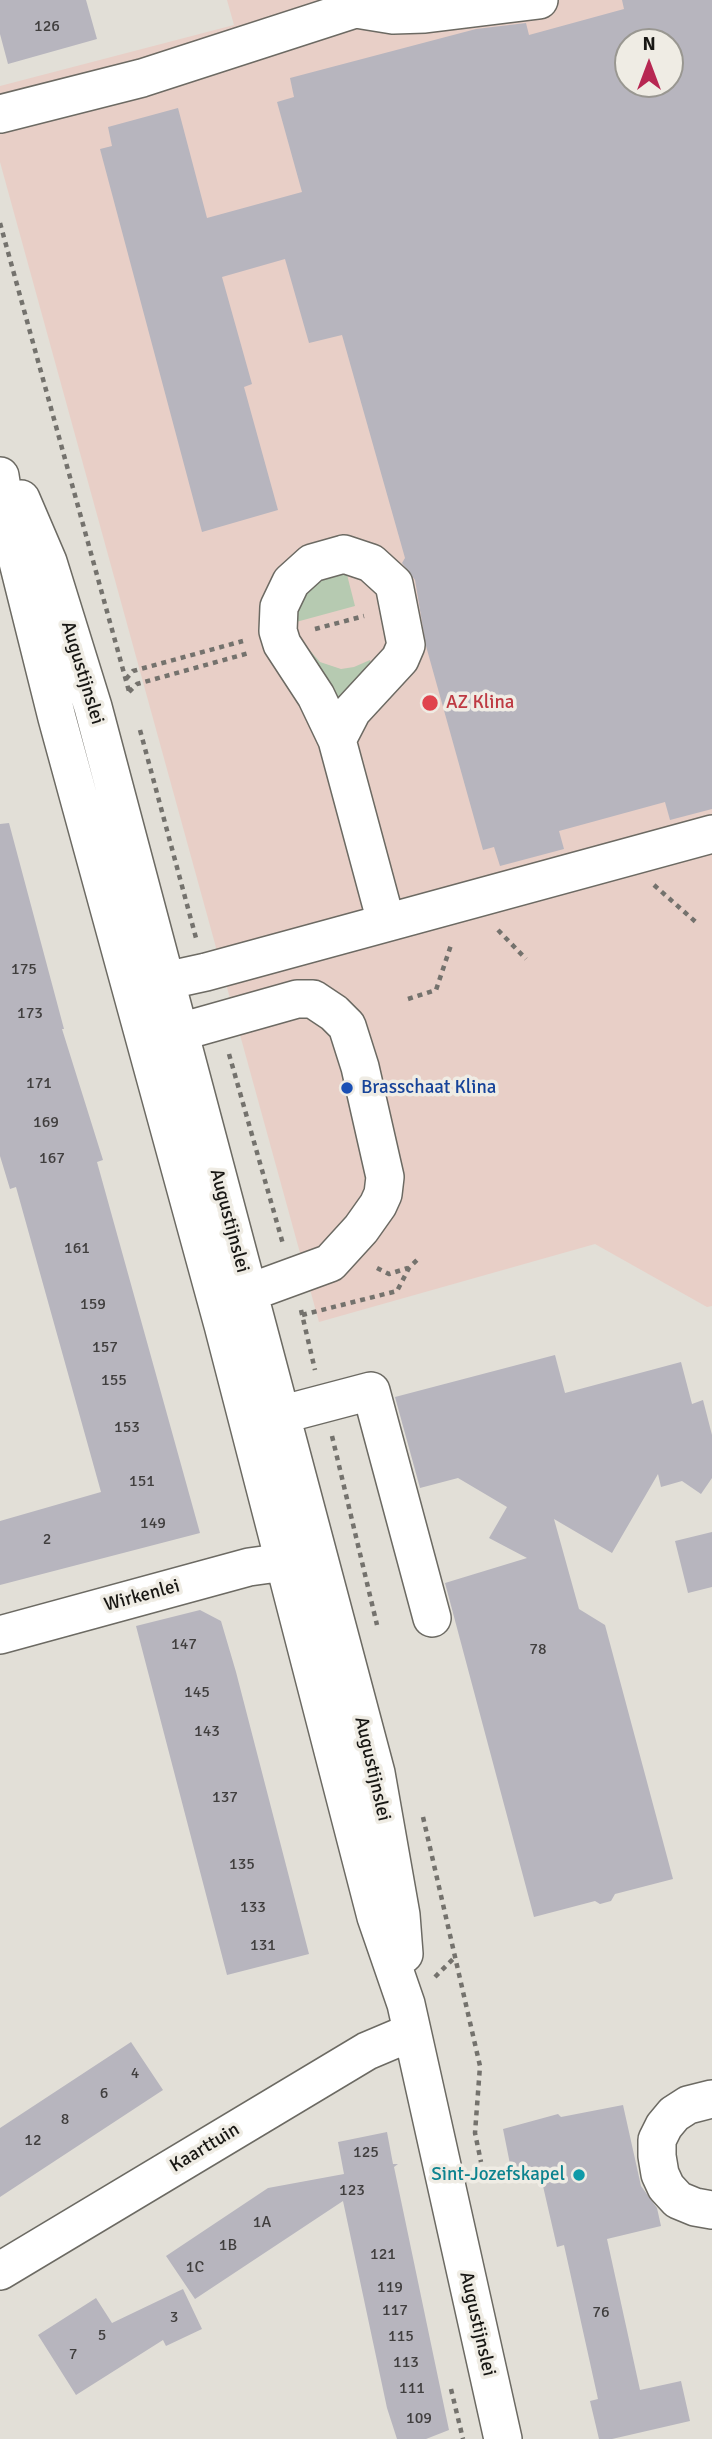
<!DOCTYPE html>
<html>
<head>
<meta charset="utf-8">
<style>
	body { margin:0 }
	#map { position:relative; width:712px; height:2439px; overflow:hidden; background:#e2dfd7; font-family:Signika,sans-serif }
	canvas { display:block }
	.north { position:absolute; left:614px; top:28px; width:70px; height:70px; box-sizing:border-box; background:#efece4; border:2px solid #999791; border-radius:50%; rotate:0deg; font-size:19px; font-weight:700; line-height:28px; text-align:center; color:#181714 }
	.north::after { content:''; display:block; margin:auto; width:24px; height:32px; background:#b72752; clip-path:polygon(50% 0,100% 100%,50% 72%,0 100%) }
</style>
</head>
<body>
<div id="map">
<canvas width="712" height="2439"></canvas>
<div class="north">N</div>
</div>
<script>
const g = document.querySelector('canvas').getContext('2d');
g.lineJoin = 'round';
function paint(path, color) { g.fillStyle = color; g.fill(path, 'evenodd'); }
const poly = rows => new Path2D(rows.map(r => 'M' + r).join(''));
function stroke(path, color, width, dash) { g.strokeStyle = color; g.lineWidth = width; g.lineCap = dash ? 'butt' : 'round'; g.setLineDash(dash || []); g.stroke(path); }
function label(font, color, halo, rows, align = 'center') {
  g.font = font + ' Signika,sans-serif'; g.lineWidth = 7; g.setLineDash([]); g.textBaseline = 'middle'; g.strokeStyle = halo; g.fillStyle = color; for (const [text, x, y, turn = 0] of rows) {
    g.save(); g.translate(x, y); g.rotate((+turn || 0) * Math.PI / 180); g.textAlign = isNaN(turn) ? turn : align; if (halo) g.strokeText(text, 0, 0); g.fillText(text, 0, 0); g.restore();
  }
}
const medical = poly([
	[227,0,712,0,712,1306,707,1307,595,1244,319,1322,0,162,0,86,234,25],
	[628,42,670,42,670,84,628,84]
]);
const green = poly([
	[344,563,355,606,285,625,290,597],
	[306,646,320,662,341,669,354,667,370,660,374,675,344,708,293,649]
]);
const building = poly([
	[0,0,86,0,97,39,8,64,0,34],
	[622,0,712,0,712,809,670,820,665,802,559,831,564,849,500,866,494,847,483,850,426,646,415,580,402,563,405,558,342,335,309,343,285,259,222,277,252,384,244,387,278,510,202,532,100,149,112,146,108,127,178,108,207,218,302,192,277,102,294,97,290,78,476,29,526,23,529,35,624,9],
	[628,42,670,42,670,84,628,84],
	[9,823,64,1029,62,1029,103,1160,97,1162,200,1533,0,1585,0,1521,101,1492,16,1187,10,1189,0,1156,0,824],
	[555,1355,565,1393,681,1362,692,1404,703,1400,712,1435,712,1478,701,1494,682,1481,661,1487,658,1474,612,1553,554,1519,579,1609,605,1625,673,1879,615,1894,611,1901,600,1904,595,1901,534,1917,445,1583,527,1558,489,1538,507,1507,458,1478,420,1488,395,1397],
	[712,1532,712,1587,688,1593,675,1541],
	[200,1610,221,1621,236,1672,309,1954,227,1975,136,1626],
	[131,2042,163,2090,0,2197,0,2128],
	[623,2105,641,2186,657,2208,661,2226,607,2239,640,2390,681,2381,690,2421,612,2439,599,2439,590,2401,598,2399,564,2245,557,2247,540,2173,513,2179,503,2129,558,2114,561,2117],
	[387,2132,393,2164,398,2164,394,2167,449,2430,426,2439,397,2439,387,2408,343,2201,195,2299,166,2256,268,2188,344,2174,338,2142],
	[183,2289,202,2329,166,2346,163,2340,76,2395,38,2335,96,2298,112,2323]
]);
const path = poly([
	[0,223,130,695],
	[315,629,364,616],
	[126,679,133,671,243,641],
	[129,692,137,684,249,653],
	[140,730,196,938],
	[654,885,698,924],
	[498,930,526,959],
	[408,999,436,990,452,942],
	[229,1054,283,1244],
	[377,1268,389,1274,408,1268],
	[301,1310,315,1370],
	[302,1315,397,1291,409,1268,420,1257],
	[332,1436,377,1625],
	[423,1817,480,2066,475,2133,481,2162],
	[435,1977,456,1956],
	[451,2389,463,2439]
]);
const minor = poly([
	[356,9,393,15,425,14,539,0],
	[0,114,142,78,383,0],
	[0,476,6,514,57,718,223,1325,376,1917,406,2004,503,2439],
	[21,499,48,562,93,707,376,1773,401,1915,404,1954],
	[344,554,371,563,394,584,406,645,400,659,352,711,337,740,316,696,282,644,278,631,279,607,291,582,312,563,344,554],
	[337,740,386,922],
	[144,971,165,981,206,972,712,834],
	[180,1032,297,999,313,999,334,1013,347,1026,360,1067,385,1177,383,1194,378,1205,361,1229,330,1263,248,1293,232,1314],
	[280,1415,371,1391,432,1618],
	[0,1635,249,1567,285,1562],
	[712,2099,688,2105,674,2114,664,2126,657,2140,657,2156,660,2174,666,2187,678,2200,695,2207,712,2210],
	[0,2271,367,2051,412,2032]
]);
const markers = [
	[430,703,9,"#e0444e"],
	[347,1088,7,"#1a4fb4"],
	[579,2175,7,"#0f9aa8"]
];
const numberNames = [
	["126",47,27],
	["175",24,970],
	["173",30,1014],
	["171",39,1084],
	["169",46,1123],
	["167",52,1159],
	["161",77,1249],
	["159",93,1305],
	["157",105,1348],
	["155",114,1381],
	["153",127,1428],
	["151",142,1482],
	["149",153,1524],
	["2",47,1540],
	["147",184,1645],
	["78",538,1650],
	["145",197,1693],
	["143",207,1732],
	["137",225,1798],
	["135",242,1865],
	["133",253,1908],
	["131",263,1946],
	["4",135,2074],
	["6",104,2094],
	["8",65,2120],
	["12",33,2141],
	["125",366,2153],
	["123",352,2191],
	["1A",262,2223],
	["1B",228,2246],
	["121",383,2255],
	["1C",195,2268],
	["119",390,2288],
	["117",395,2311],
	["76",601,2313],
	["3",174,2318],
	["5",102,2336],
	["115",401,2337],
	["7",73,2355],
	["113",406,2363],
	["111",412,2389],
	["109",419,2419]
];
const streetNames = [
	["Augustijnslei",82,673,73],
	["Augustijnslei",229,1221,75],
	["Wirkenlei",142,1596,-15],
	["Augustijnslei",372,1769,77],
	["Kaarttuin",205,2148,-31],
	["Augustijnslei",477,2324,77]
];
const healthNames = [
	["AZ Klina",446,703]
];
const transitNames = [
	["Brasschaat Klina",361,1088]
];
const cultureNames = [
	["Sint-Jozefskapel",565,2175]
];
paint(medical, '#e8cfc7');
paint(green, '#b6cab1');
paint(building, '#b7b5be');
stroke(minor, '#6c6a63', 40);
stroke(path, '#74726d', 4.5, [5, 5]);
stroke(minor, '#fff', 37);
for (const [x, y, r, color] of markers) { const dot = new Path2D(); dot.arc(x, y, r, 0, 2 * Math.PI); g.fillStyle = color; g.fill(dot); stroke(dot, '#efece4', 2.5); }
label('16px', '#403e3e', null, numberNames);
label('19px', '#181714', '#efece4', streetNames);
label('19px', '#be3a42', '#efece4', healthNames, 'left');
label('19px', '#164399', '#efece4', transitNames, 'left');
label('19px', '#0d838f', '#efece4', cultureNames, 'right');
</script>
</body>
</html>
